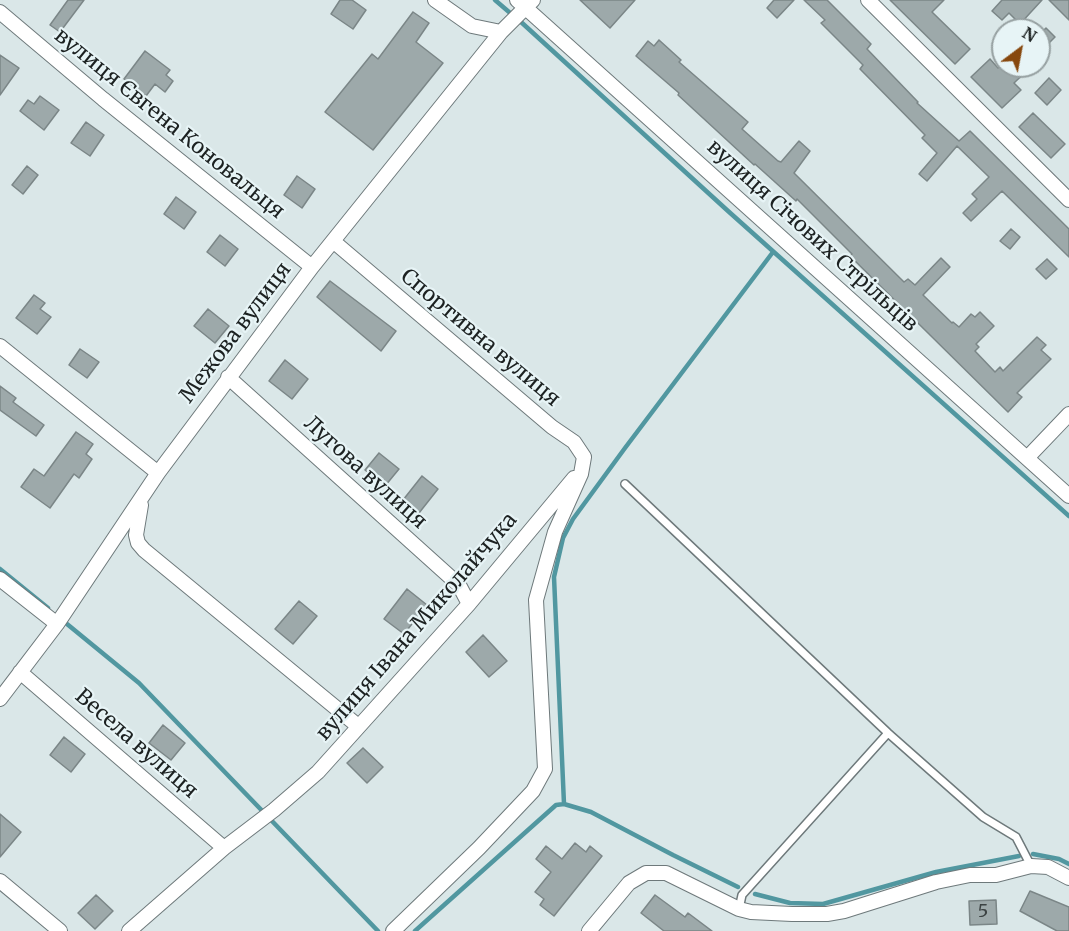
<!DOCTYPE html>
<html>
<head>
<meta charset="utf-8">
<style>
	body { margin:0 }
	#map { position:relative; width:1069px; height:931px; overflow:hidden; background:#dae7e8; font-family:Merriweather,serif }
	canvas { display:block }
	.north { position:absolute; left:991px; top:18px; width:60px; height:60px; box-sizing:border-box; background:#e7f4f6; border:2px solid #96a0a1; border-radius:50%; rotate:32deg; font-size:16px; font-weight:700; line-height:24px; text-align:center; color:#1c2121 }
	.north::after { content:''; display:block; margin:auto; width:21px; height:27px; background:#87480e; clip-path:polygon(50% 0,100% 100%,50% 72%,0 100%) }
</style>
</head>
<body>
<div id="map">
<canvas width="1069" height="931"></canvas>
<div class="north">N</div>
</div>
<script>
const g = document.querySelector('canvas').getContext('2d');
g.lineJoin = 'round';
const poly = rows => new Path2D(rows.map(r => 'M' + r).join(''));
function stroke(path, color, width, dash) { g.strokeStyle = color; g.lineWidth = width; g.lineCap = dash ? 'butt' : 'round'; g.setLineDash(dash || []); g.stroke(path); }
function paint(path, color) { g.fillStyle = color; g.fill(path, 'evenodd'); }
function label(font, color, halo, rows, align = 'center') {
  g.font = font + ' Merriweather,serif'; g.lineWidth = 4.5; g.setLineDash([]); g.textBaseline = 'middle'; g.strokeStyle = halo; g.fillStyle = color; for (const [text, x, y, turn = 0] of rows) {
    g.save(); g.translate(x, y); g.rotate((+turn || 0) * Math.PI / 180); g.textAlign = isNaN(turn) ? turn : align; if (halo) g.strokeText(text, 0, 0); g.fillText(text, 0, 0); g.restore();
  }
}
const stream = poly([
	[495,0,509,12],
	[521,22,728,211,1069,516],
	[0,569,48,608],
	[67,624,139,683,378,931],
	[564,804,554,577,563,538,573,519,625,448,773,252],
	[1033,854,1059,859,1069,864],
	[755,894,790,903,823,904,936,872,1019,856],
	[415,931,556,805,564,804,591,812,673,855,738,887]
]);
const building = poly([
	[68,0,84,0,60,32,50,25,68,0],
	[340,0,352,0,366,10,353,29,331,14,340,0],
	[580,0,635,0,610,28,580,0],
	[774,0,794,0,777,18,767,8,774,0],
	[804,0,827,0,871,44,867,49,918,102,917,103,959,141,970,131,1069,229,1069,257,1002,191,971,221,963,213,977,199,972,194,989,177,957,146,927,181,919,174,937,153,922,138,925,135,860,69,863,65,821,23,825,20,804,0],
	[890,0,944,0,932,12,970,49,955,64,890,0],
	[1002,0,1042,0,1020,24,1009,13,1002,20,992,11,1002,0],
	[1049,0,1069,0,1069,20,1049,0],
	[413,12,429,23,416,42,443,63,373,150,325,112,372,54,378,59,413,12],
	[1046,28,1055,37,1039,53,1039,35,1046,28],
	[659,40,681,60,679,62,748,122,742,129,778,161,781,162,799,141,810,151,794,173,904,282,908,279,915,285,941,258,950,267,923,295,952,323,953,322,959,327,971,314,975,317,980,312,994,326,976,344,979,347,975,351,995,372,1000,367,1003,371,1037,337,1046,345,1041,350,1051,359,1017,393,1022,397,1008,412,850,256,852,254,797,199,796,201,755,164,754,165,678,95,679,93,636,56,648,41,654,46,659,40],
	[145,51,170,70,166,75,173,81,165,92,155,84,146,96,124,79,145,51],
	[0,55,19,68,0,95,0,55],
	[990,59,998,68,1000,66,1032,66,1014,83,1021,90,1002,108,971,77,990,59],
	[1049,78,1061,90,1047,105,1035,93,1049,78],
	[40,96,59,110,44,130,20,111,28,100,34,104,40,96],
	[1033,113,1065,144,1051,158,1019,127,1033,113],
	[86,122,104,135,90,156,71,143,86,122],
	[27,166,38,175,23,194,12,185,27,166],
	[297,176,315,189,302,208,284,195,297,176],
	[176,197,196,212,184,229,164,214,176,197],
	[1011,229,1020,237,1010,249,1000,241,1011,229],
	[220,235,238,249,225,266,207,252,220,235],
	[1047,259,1057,269,1046,279,1036,269,1047,259],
	[330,281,396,331,381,351,317,297,330,281],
	[34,295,45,303,40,309,51,317,37,334,16,318,34,295],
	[208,309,229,326,215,343,194,326,208,309],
	[80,349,99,362,87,378,69,365,80,349],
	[285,360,308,379,292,399,269,381,285,360],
	[0,386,16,398,13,402,44,425,36,436,0,410,0,386],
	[76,432,93,444,86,454,92,459,79,478,74,474,50,508,21,487,34,469,44,476,76,432],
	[379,453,399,469,385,486,365,470,379,453],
	[422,476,438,489,419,513,403,500,422,476],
	[407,589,427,605,404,634,384,619,407,589],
	[299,601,317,616,293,644,275,629,299,601],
	[483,635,507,661,489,677,466,652,483,635],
	[163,725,185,743,171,760,149,743,163,725],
	[64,737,85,754,71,772,50,755,64,737],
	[363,748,383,767,367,783,347,763,363,748],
	[0,814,21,832,0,857,0,814],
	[575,843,586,852,590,846,602,856,554,916,540,905,544,899,535,892,551,872,536,859,546,846,562,859,575,843],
	[1030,891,1069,907,1069,931,1057,931,1020,911,1030,891],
	[96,895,113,911,95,929,78,913,96,895],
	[655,895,685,917,688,913,712,931,664,931,641,913,655,895],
	[996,900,997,924,970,925,969,901,996,900]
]);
const lane = poly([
	[625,484,888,733,983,817,1016,837,1031,866],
	[739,909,742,895,888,733]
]);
const street = poly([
	[435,0,472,26,501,32],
	[517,0,1069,496],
	[868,0,1069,200],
	[0,12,103,99,312,267],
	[333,241,552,427,574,442,584,457,581,474,555,532,536,600,545,769,533,791,479,848,393,931],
	[0,346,158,473],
	[228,377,459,585,469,604],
	[1027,458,1069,414],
	[141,505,136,535,138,543,144,550,358,726],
	[0,579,57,624],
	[20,672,224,848],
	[0,699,57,624,158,473,312,267,501,32,533,0],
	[0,881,60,931],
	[129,931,224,848,274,810,318,772,469,604,574,478],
	[589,931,629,883,646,873,666,873,739,909,751,912,792,914,827,914,844,911,936,882,970,875,996,875,1031,866,1048,867,1069,878]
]);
const numberNames = [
	["5",983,912]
];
const streetNames = [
	["вулиця Євгена Коновальця",169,124,39],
	["вулиця Січових Стрільців",812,236,42],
	["Межова вулиця",236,333,-53],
	["Спортивна вулиця",480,338,40],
	["Лугова вулиця",365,473,42],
	["вулиця Івана Миколайчука",417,627,-49],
	["Весела вулиця",136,744,41]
];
stroke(stream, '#5197a0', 4.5);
paint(building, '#9da9aa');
stroke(building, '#7b8687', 1.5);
stroke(lane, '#6e797b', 10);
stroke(street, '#6e797b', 16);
stroke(lane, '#fff', 7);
stroke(street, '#fff', 14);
label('18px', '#3c4343', null, numberNames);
label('21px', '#1c2121', '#e7f4f6', streetNames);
</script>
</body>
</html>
